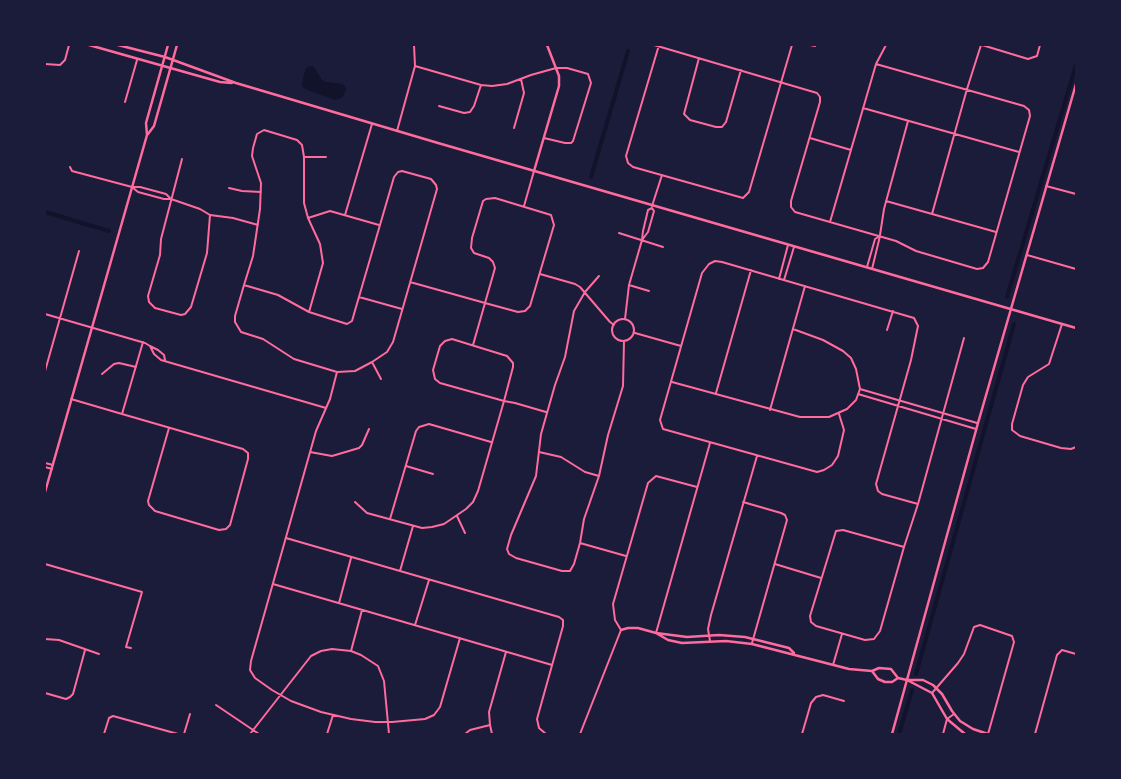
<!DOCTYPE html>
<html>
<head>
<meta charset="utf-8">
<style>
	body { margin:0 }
	#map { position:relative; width:1121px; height:779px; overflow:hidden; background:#1b1b3a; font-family:Signika,sans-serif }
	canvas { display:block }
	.frame { position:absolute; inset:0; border:46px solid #1b1b3a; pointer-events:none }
</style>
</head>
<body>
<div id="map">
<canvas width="1121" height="779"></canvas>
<div class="frame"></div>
</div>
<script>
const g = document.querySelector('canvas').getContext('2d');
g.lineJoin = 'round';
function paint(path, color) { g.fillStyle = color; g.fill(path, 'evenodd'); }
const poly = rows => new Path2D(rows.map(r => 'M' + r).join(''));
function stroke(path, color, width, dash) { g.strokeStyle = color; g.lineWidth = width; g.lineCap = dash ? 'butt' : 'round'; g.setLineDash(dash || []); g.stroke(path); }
const water = poly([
	[310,66,314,67,322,80,326,82,342,84,345,86,346,90,342,98,335,100,305,89,302,86,304,74,306,68]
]);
const canal = poly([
	[591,177,628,51],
	[45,212,109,231],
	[1007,297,1076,65],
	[916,674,1014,324],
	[899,734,912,690]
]);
const minor = poly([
	[654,45,817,93,820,97,820,102,791,201,791,207,795,212,896,241,916,251,977,269,983,268,988,262,1030,116,1029,110,1024,106,876,64],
	[659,45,626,156,628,163,633,167,743,198,749,192,792,45],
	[810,45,815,46],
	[982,45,1028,59,1037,56,1040,45],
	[699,58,684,114,690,120,716,127,722,127,726,122,741,70],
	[45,64,60,65,65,60,69,45],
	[415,66,481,85,492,86,507,84,531,75,556,68,567,68,588,74,591,83,573,141,571,143,565,143,544,138],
	[125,102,137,60],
	[439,106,464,113,470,112,474,106,481,85],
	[863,108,1019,152],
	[514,128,524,93,521,79],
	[397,131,415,66,414,45],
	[810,138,851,150],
	[304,157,326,157],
	[182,159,161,239,160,255,148,296,149,302,155,308,181,315,185,314,191,307,207,253,210,215],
	[70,167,72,171,132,187,140,187,166,194,171,199,164,199,138,192,132,187],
	[1046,186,1076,194],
	[229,188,242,191,261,192],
	[171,199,200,209,210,215,233,218,258,225],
	[886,201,996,232],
	[524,206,534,171],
	[652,206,662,175],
	[932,214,967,89,981,45],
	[345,215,372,124],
	[308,218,330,211,379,225],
	[830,222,876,64,886,45],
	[619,233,663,247],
	[880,235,884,209,908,121],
	[1027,255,1076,269],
	[867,267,875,239,880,236,872,269],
	[540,274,575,284,580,287,610,322,614,325],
	[599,276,585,292,574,311,565,357,555,385,541,434,536,476,511,535,507,549,509,554,516,558,562,571,570,571,574,564,580,543,584,519,599,476,608,435,623,386,624,341],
	[779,279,788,245],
	[784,280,794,247],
	[410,282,485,303,518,312,525,311,530,306,554,225,551,215,495,198,486,199,483,201,472,238,471,248,474,253,489,258,493,262,495,268,473,345],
	[244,285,278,295,309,312,347,324,352,321,354,314,394,177,398,172,402,171,431,179,436,185,437,189,393,342,387,352,372,362,355,371,337,372,294,359,263,339,241,332,235,322,235,316,244,285,253,256,260,209,261,183,252,156,253,148,257,134,264,130,297,140,302,145,304,157,304,203,308,218,320,244,323,263,309,312],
	[629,285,649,291],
	[359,297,402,309],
	[45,314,145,343,150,346],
	'612 330a11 11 0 1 1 22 0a11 11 0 1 1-22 0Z',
	[625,319,629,285,642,240,643,231,648,210,652,208,654,211,648,232,642,240],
	[1062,324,1049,364,1028,377,1023,385,1012,424,1012,430,1020,436,1061,448,1071,449,1076,447],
	[887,330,893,311],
	[635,333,681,346],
	[165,360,164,355,158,350,150,346,154,354,161,360,326,408],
	[372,362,381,379],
	[45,371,79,251],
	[337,372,330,399,316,431,251,661,250,670,255,678,272,690,291,701,321,712,351,719,375,722,392,722,425,719,434,715,440,707,460,638],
	[102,374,114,364,119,363,136,367],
	[672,382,800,417,829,417,847,409,856,400,860,389,856,369,851,358,843,351,823,340,793,329],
	[860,389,977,423],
	[716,393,751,270],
	[858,394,976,429],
	[71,399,122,414,243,449,248,453,248,459,230,525,226,529,219,530,155,511,149,505,148,501,169,428],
	[770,410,805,286],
	[122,414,143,342],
	[839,414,844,430,838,456,832,465,824,470,817,472,663,429,660,420,702,273,709,264,715,261,722,262,914,318,918,326,911,360,876,484,878,491,882,494,918,504],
	[310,452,332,456,359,448,362,445,369,429],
	[539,452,561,457,585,472,599,476],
	[45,463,53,465],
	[406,466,433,474],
	[45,467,52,469],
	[355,502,367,513,422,528,432,527,444,524,466,509,473,502,478,491,504,401,513,367,513,363,507,356,452,339,445,341,440,346,433,370,435,379,440,383,504,401,515,403,546,412],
	[743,502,781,513,785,515,787,520,752,643],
	[457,516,465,533],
	[390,519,416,431,419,427,429,424,491,442],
	[286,538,559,617,563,620,563,626,537,719,539,728,546,734],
	[580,543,626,556],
	[904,547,843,530,836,531,810,616,811,622,816,626,865,640,874,639,880,631,904,547,918,504,964,338],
	[45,564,142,592,126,647,131,648],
	[775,564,821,578],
	[400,571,413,526],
	[273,584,552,665],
	[339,603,351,558],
	[415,625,429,580],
	[656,633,710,443],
	[45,639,59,640,99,654],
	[710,641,708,629,711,615,757,456],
	[351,651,362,610],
	[833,665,842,634],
	[45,693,66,699,70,697,73,694,85,650],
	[932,693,958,663,964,654,974,627,980,625,1012,636,1014,642,988,734],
	[216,705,259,734],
	[104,734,109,718,113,716,178,734],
	[184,734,190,714],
	[250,734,311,656,321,651,332,649,351,651,361,655,378,666,384,681,389,734],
	[327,734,333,715],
	[465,734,470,730,490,725],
	[492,734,490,725,489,712,506,652],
	[580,734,621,630,615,620,613,604,648,483,656,476,697,487],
	[802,734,811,703,816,697,823,695,844,701],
	[943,734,947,719,954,714],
	[1035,734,1057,655,1062,650,1076,654]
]);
const tertiary = poly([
	[534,171,559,86,559,76,547,45],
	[621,630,628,628,638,628,656,633,687,637,719,635,745,637,789,648,794,653],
	[656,633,668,640,682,643,726,641,752,644,849,669,872,671,879,668,891,669,898,678,907,680,932,693,947,719,965,734],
	[872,671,878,679,885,682,892,682,898,678],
	[908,680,923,680,933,685,942,694,952,711,960,721,973,729,988,734]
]);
const secondary = poly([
	[89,45,220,82,232,83],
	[118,45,165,57,236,83,438,143,1076,328],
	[148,134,154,126,177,45],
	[45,492,147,135,146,123,168,45],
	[892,734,978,423,1076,84]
]);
paint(water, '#12122b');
stroke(canal, '#12122b', 4);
stroke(minor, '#ff6b9d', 2);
stroke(tertiary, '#ff6b9d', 2.5);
stroke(secondary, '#ff6b9d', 2.5);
</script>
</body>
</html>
